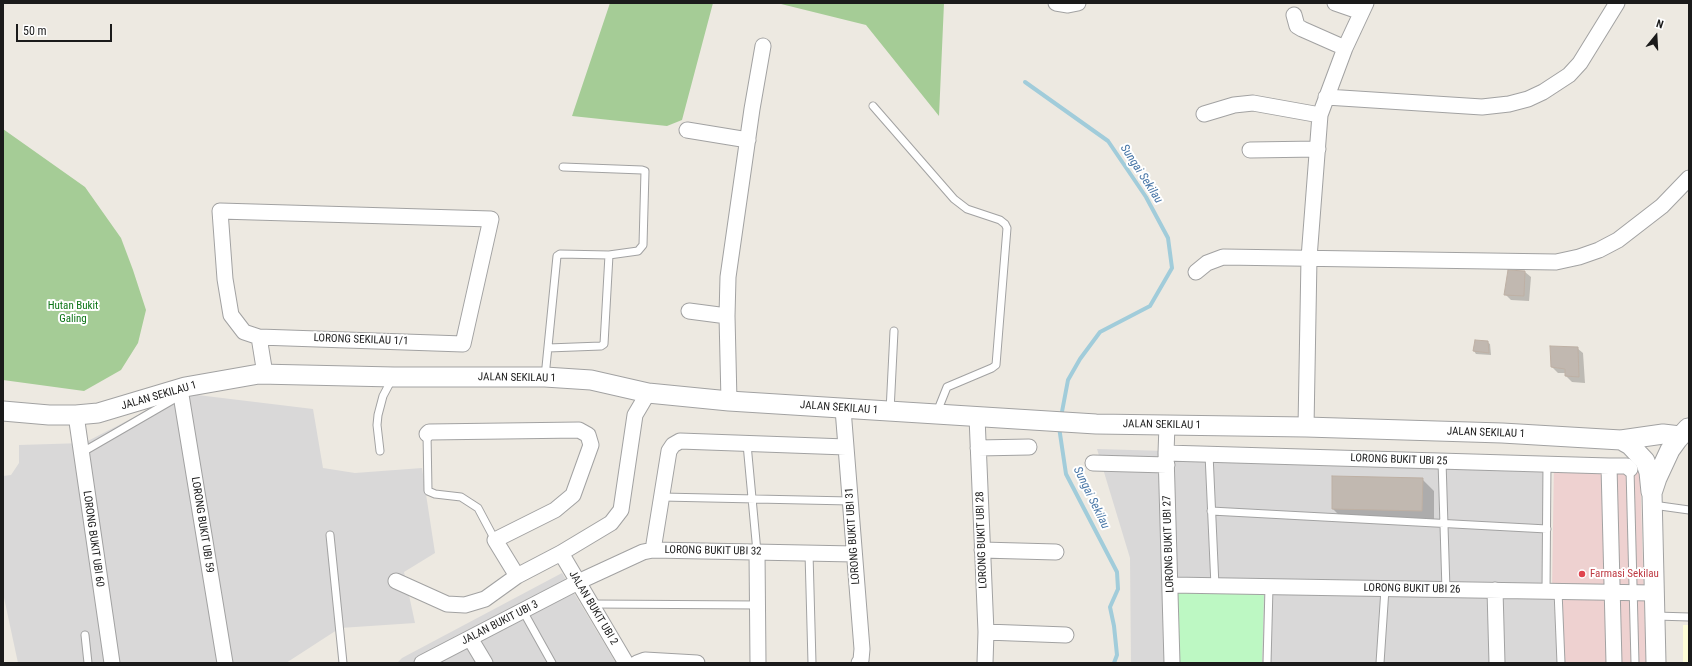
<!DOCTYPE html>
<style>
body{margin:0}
#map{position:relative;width:1692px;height:666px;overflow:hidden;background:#ede9e1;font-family:"Roboto Condensed",sans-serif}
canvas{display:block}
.frame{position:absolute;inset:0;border:4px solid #1b1b1b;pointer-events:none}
.north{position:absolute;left:1636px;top:16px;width:40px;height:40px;-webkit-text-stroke:3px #fff;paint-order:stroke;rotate:18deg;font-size:11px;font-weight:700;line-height:16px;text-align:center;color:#1b1b1b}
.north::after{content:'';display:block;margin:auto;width:14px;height:18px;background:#1b1b1b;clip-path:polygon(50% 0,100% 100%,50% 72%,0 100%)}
.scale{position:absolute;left:16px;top:24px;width:96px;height:18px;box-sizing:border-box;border:2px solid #1b1b1b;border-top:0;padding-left:5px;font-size:12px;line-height:14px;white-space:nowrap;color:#1b1b1b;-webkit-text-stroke:3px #fff;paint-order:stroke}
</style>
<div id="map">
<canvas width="1692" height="666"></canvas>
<div class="frame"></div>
<div class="north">N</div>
<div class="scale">50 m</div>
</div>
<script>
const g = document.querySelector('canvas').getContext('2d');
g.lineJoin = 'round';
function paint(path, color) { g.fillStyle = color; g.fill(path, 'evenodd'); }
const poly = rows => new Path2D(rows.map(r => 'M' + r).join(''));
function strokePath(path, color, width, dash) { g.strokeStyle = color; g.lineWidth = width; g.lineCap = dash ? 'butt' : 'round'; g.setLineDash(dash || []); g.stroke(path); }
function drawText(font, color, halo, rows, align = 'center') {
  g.font = font + ' "Roboto Condensed",sans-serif'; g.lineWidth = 4; g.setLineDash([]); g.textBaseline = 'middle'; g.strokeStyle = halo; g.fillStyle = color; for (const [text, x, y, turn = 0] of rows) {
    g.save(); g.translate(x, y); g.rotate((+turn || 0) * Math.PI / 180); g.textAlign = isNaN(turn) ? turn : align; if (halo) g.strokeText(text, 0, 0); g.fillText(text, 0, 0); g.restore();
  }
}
paint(poly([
 [181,393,313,409,323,468,355,473,422,468,435,553,404,572,415,623,340,628,286,663,18,663,3,593,3,476,11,475,19,463,19,445,84,443],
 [1097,449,1546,462,1545,594,1554,593,1557,663,1131,663,1130,558],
 [562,573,616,663,397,663,402,658]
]), '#d9d8d8');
paint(poly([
 [1554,460,1632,463,1640,470,1646,663,1564,663,1560,591,1552,592]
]), '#eed1d0');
paint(poly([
 [1683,625,1689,625,1689,663,1683,663]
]), '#fefed8');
paint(poly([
 [610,3,713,3,682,120,667,126,572,116],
 [777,3,944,3,939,116,866,25],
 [3,129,85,187,121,238,133,270,146,310,138,343,121,370,84,391,3,380]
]), '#a5cc96');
paint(poly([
 [1166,590,1264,592,1262,663,1169,663]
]), '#bdf8c3');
paint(poly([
 [1525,272,1531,277,1529,301,1511,300,1505,294],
 [1487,342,1490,344,1491,355,1476,354,1474,351],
 [1577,348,1583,353,1585,383,1572,382,1566,376,1566,373,1558,373,1552,367],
 [1422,479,1434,491,1434,522,1345,521,1333,509]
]), '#0003');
strokePath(poly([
 [1025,82,1108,141,1146,197,1168,238,1172,268,1150,306,1100,332,1080,359,1068,380,1061,417],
 [1059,427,1066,474,1117,572,1118,589,1110,607,1114,626,1117,655,1114,663]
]), '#a1ccda', 4);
const building = poly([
 [1508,270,1525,271,1524,296,1504,295,1508,270],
 [1475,340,1488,341,1489,353,1473,351,1475,340],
 [1550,346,1578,347,1579,377,1565,376,1565,369,1551,367,1550,346],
 [1332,476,1423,478,1422,511,1332,509,1332,476]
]);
paint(building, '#c1b8b0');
strokePath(building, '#beb0a4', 1);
const service = poly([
 [873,106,954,199,967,209,1000,220,1005,224,1007,228,996,365,992,368,947,387,937,412],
 [548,348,601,346,604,344,609,255],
 [545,377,557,256,560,254,609,255,638,251,643,245,645,171,642,170,563,167],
 [890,411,894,331],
 [427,434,428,491,435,494,461,497,478,508,495,540],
 [747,444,757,552],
 [380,451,377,425,378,415,383,396,392,379],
 [81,453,176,398],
 [1209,454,1215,586],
 [1442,461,1446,590],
 [1630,469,1635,663],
 [662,497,850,501],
 [1653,505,1689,510],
 [1211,511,1547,529],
 [330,535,343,663],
 [809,553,812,663],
 [1546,591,1547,464],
 [1558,591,1561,663],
 [591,604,758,605],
 [523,611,552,663],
 [1656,616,1689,617],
 [85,635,88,663],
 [1267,663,1269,587],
 [1380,663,1385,589]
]);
const minor = poly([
 [1056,3,1068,5,1078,3],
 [1335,3,1361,12],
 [1294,15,1297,26,1302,29,1345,48],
 [1326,97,1482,107,1509,104,1528,99,1543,92,1569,75,1580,63,1617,3],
 [1204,114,1234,105,1253,103,1320,115],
 [687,130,748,140],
 [1250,150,1318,149],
 [220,211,491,219,463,344,259,337,244,332,231,315,225,279,220,211],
 [1196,272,1207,263,1223,257,1556,262,1579,257,1599,250,1618,240,1662,206,1689,178],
 [689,311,727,316],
 [259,337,265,374],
 [185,387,181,395,225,663],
 [729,401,727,316,728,277,752,109,763,46],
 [843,409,862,649,861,660,859,663],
 [76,415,112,663],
 [977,417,986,632,985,663],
 [1167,425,1166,453,1172,663],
 [1306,427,1309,258,1320,115,1345,48,1366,3],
 [427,434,429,432,579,430,588,435,591,445,573,495,555,510,495,540,517,576,561,553,611,523,621,510,635,415,648,393],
 [978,448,1029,447],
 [1166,453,1609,466,1627,466,1630,469],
 [1093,463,1167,465],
 [1609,466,1614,663],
 [653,550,669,451,673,445,680,441,846,447],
 [982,550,1056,552],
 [757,552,758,663],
 [561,553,626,663],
 [396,581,447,604,465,605,485,599,517,576],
 [1171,585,1653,593],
 [1495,590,1497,663],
 [986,632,1066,635],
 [470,638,485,663],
 [422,663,578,582,643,552,653,550,854,554],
 [637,663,645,660,697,663]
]);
const tertiary = poly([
 [3,411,49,415,76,415,98,413,185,387,259,374,394,377,545,377,591,380,648,393,729,401,1096,424,1306,427,1502,433,1621,440,1663,434,1680,436],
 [1621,440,1630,445,1645,461,1649,472,1651,492],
 [1656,663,1652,493,1657,478,1670,450,1678,439,1688,428]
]);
strokePath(service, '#a2a2a2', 9);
strokePath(minor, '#a2a2a2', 17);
strokePath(tertiary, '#a2a2a2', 21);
strokePath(service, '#fff', 7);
strokePath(minor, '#fff', 15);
strokePath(tertiary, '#fff', 19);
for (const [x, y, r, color] of [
 [1582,574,4,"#e0444e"]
]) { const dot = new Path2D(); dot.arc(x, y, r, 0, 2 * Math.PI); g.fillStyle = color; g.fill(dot); strokePath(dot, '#fff', 1.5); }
drawText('11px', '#0d7517', '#fff', [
 ["Hutan Bukit",73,306],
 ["Galing",73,319]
]);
drawText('11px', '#1b1b1b', '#fff', [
 ["LORONG SEKILAU 1/1",361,340,2],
 ["JALAN SEKILAU 1",517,378,1],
 ["JALAN SEKILAU 1",159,396,-16],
 ["JALAN SEKILAU 1",839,408,4],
 ["JALAN SEKILAU 1",1162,425,1],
 ["JALAN SEKILAU 1",1486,433,2],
 ["LORONG BUKIT UBI 25",1399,460,2],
 ["LORONG BUKIT UBI 59",202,525,81],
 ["LORONG BUKIT UBI 31",853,536,-94],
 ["LORONG BUKIT UBI 60",93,539,82],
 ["LORONG BUKIT UBI 28",982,540,-92],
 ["LORONG BUKIT UBI 27",1169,544,-92],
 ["LORONG BUKIT UBI 32",713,551,1],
 ["LORONG BUKIT UBI 26",1412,589,1],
 ["JALAN BUKIT UBI 2",593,608,59],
 ["JALAN BUKIT UBI 3",500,623,-27]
]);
drawText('11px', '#be3a42', '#fff', [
 ["Farmasi Sekilau",1590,574]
], 'left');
drawText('italic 12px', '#4b78a8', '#fff', [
 ["Sungai Sekilau",1141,174,57],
 ["Sungai Sekilau",1091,498,64]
]);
</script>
